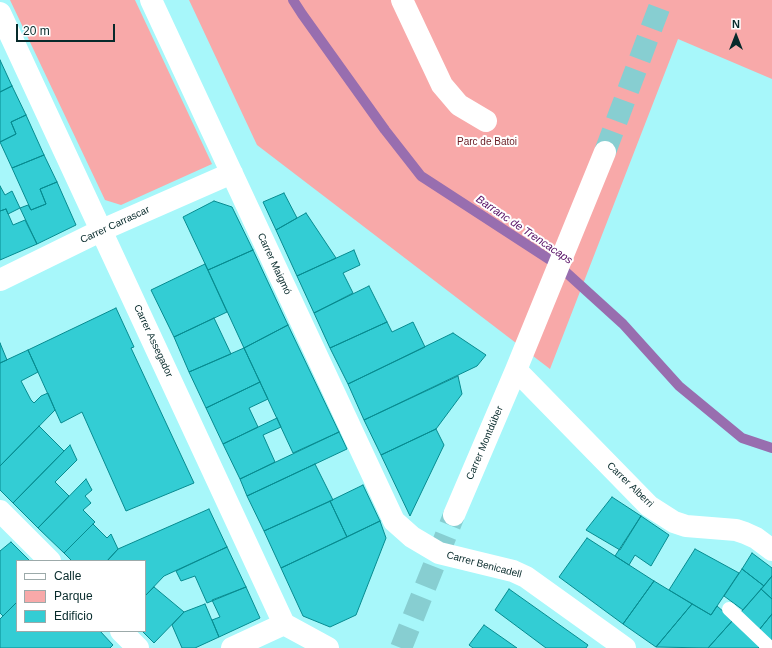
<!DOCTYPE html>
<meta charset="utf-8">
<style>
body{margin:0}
#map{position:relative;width:772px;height:648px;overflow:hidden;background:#a7f7fa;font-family:Arial,sans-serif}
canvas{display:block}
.legend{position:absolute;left:16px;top:560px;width:130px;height:72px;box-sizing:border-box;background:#fff;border:1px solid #9caaaa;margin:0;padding:5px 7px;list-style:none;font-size:12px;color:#072a2b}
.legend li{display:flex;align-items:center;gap:8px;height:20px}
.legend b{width:20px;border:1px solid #9caaaa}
.north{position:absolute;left:716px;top:16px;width:40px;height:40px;-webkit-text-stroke:3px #fff;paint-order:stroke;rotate:0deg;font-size:11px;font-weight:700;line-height:16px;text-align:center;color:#072a2b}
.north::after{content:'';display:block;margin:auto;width:14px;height:18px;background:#072a2b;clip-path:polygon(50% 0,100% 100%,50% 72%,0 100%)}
.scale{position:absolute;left:16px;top:24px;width:99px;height:18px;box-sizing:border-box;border:2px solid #072a2b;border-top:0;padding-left:5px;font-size:12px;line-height:14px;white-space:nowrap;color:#072a2b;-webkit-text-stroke:3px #fff;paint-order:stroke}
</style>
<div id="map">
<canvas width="772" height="648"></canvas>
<ul class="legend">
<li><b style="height:5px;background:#fff"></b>Calle</li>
<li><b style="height:11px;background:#f8a9a9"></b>Parque</li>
<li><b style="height:11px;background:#33cdd4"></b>Edificio</li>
</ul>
<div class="north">N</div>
<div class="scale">20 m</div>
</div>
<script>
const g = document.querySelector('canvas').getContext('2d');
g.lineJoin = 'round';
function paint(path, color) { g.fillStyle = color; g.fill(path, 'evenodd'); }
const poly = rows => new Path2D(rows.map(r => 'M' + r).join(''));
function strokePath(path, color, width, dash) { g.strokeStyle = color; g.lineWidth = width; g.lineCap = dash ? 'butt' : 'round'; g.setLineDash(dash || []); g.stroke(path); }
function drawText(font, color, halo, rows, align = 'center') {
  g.font = font + ' Arial,sans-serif'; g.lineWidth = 4; g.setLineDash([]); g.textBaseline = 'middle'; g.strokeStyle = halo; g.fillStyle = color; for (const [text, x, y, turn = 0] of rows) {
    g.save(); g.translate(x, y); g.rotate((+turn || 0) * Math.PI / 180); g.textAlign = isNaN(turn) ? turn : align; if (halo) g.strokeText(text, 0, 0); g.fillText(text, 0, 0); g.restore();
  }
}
paint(poly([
 [10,0,135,0,212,164,121,205,105,200],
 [189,0,772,0,772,79,678,39,550,369,257,145]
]), '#f8a9a9');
strokePath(poly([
 [293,0,302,14,385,130,421,176,558,265,623,324,679,386,742,438,772,448]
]), '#986eaf', 10);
const building = poly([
 [0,60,12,86,0,92,0,60],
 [12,86,26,115,11,122,16,134,0,142,0,92,12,86],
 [26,115,44,155,12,168,0,142,16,134,11,122,26,115],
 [44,155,57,182,40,189,46,204,31,210,12,168,44,155],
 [57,182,76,225,37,244,20,208,28,205,31,210,46,204,40,189,57,182],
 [0,186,5,195,12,191,20,208,8,214,6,209,0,211,0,186],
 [284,193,297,218,276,230,263,202,284,193],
 [214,201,232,207,253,250,208,270,183,217,214,201],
 [6,209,13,225,25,220,37,244,0,260,0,211,6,209],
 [306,213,336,258,297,276,276,230,306,213],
 [253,250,288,325,244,348,208,270,253,250],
 [354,250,360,265,343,273,353,293,314,313,297,276,354,250],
 [205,264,227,312,174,337,151,290,205,264],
 [369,286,387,322,330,348,314,313,369,286],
 [116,308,134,347,131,348,194,483,126,511,82,412,61,423,28,350,116,308],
 [214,318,231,354,189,372,174,337,214,318],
 [387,322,392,332,413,322,425,347,348,384,330,348,387,322],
 [288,325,339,432,293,453,244,348,288,325],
 [453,333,486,355,477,366,364,420,348,384,453,333],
 [0,343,7,360,0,363,0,343],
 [244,348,260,382,206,408,189,372,244,348],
 [28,350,38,372,21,381,31,400,34,403,41,396,48,393,55,410,0,466,0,363,28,350],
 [458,376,462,394,436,429,381,455,364,420,458,376],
 [260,382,268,399,249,408,258,427,223,444,206,408,260,382],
 [277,418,281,427,263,435,275,462,240,479,223,444,277,418],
 [39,426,64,451,13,503,0,490,0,466,39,426],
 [436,429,444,445,410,516,381,455,436,429],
 [339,432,347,449,247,496,240,479,339,432],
 [70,445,77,460,55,482,69,496,38,528,13,503,70,445],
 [315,464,333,500,264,531,247,496,315,464],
 [86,479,92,490,85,496,91,503,83,510,95,522,64,553,38,528,86,479],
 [363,485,380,521,347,537,330,501,363,485],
 [612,497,641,516,620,550,586,530,612,497],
 [330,501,347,537,281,568,264,531,330,501],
 [209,509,227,547,164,576,145,596,145,561,107,561,118,549,209,509],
 [641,516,669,535,651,566,635,555,629,565,615,556,641,516],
 [380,521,386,538,356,615,330,627,303,616,281,568,380,521],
 [93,524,107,538,111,534,118,549,107,561,72,561,64,553,93,524],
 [587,538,654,581,623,624,559,577,587,538],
 [11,542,30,561,17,561,17,602,3,616,0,613,0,551,11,542],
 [227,547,246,587,207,603,195,576,181,581,176,571,227,547],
 [695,549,739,573,711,615,669,590,695,549],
 [752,553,772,568,772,576,764,586,742,569,752,553],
 [742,569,764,586,743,610,724,596,742,569],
 [772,576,772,599,761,589,772,576],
 [654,581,692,604,656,647,623,624,654,581],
 [154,587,184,612,154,643,142,631,145,631,145,596,154,587],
 [246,587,260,618,219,637,212,620,220,617,212,600,246,587],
 [509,589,588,645,586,648,546,648,495,610,509,589],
 [761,589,772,599,772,614,759,630,741,612,761,589],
 [17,602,17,631,100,631,113,645,110,648,0,648,0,619,17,602],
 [205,604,219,637,195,648,182,648,172,625,184,612,205,604],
 [692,604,711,615,717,606,733,620,708,648,656,647,692,604],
 [772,614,772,642,759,630,772,614],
 [733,620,760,646,758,648,708,648,733,620],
 [484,625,517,648,473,648,469,645,484,625]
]);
paint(building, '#33cdd4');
strokePath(building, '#068b90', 1);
strokePath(poly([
 [605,152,662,0],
 [401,648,454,515]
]), '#87ced1', 22, [22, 11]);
strokePath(poly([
 [729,609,770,648]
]), '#fff', 14);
strokePath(poly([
 [151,0,394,521,412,537,439,553,513,571,526,577,625,648],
 [402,0,442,85,459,105,486,121],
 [0,13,284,624,328,648],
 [0,280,102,230,232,173],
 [516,370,649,506,674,522,686,526,736,530,745,533,756,538,772,550],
 [0,511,50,561],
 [454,515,516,370,605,152],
 [121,631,138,648],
 [232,648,284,624]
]), '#fff', 22);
drawText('10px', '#691c23', '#fff', [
 ["Parc de Batoi",487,142]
]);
drawText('10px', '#072a2b', '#fff', [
 ["Carrer Carrascar",115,225,-25],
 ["Carrer Maigmó",274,264,65],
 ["Carrer Assegador",153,341,65],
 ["Carrer Montdúber",485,443,-67],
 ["Carrer Alberri",630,485,44],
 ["Carrer Benicadell",484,565,15]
]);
drawText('italic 11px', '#540c63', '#fff', [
 ["Barranc de Trencacaps",524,230,34]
]);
</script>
